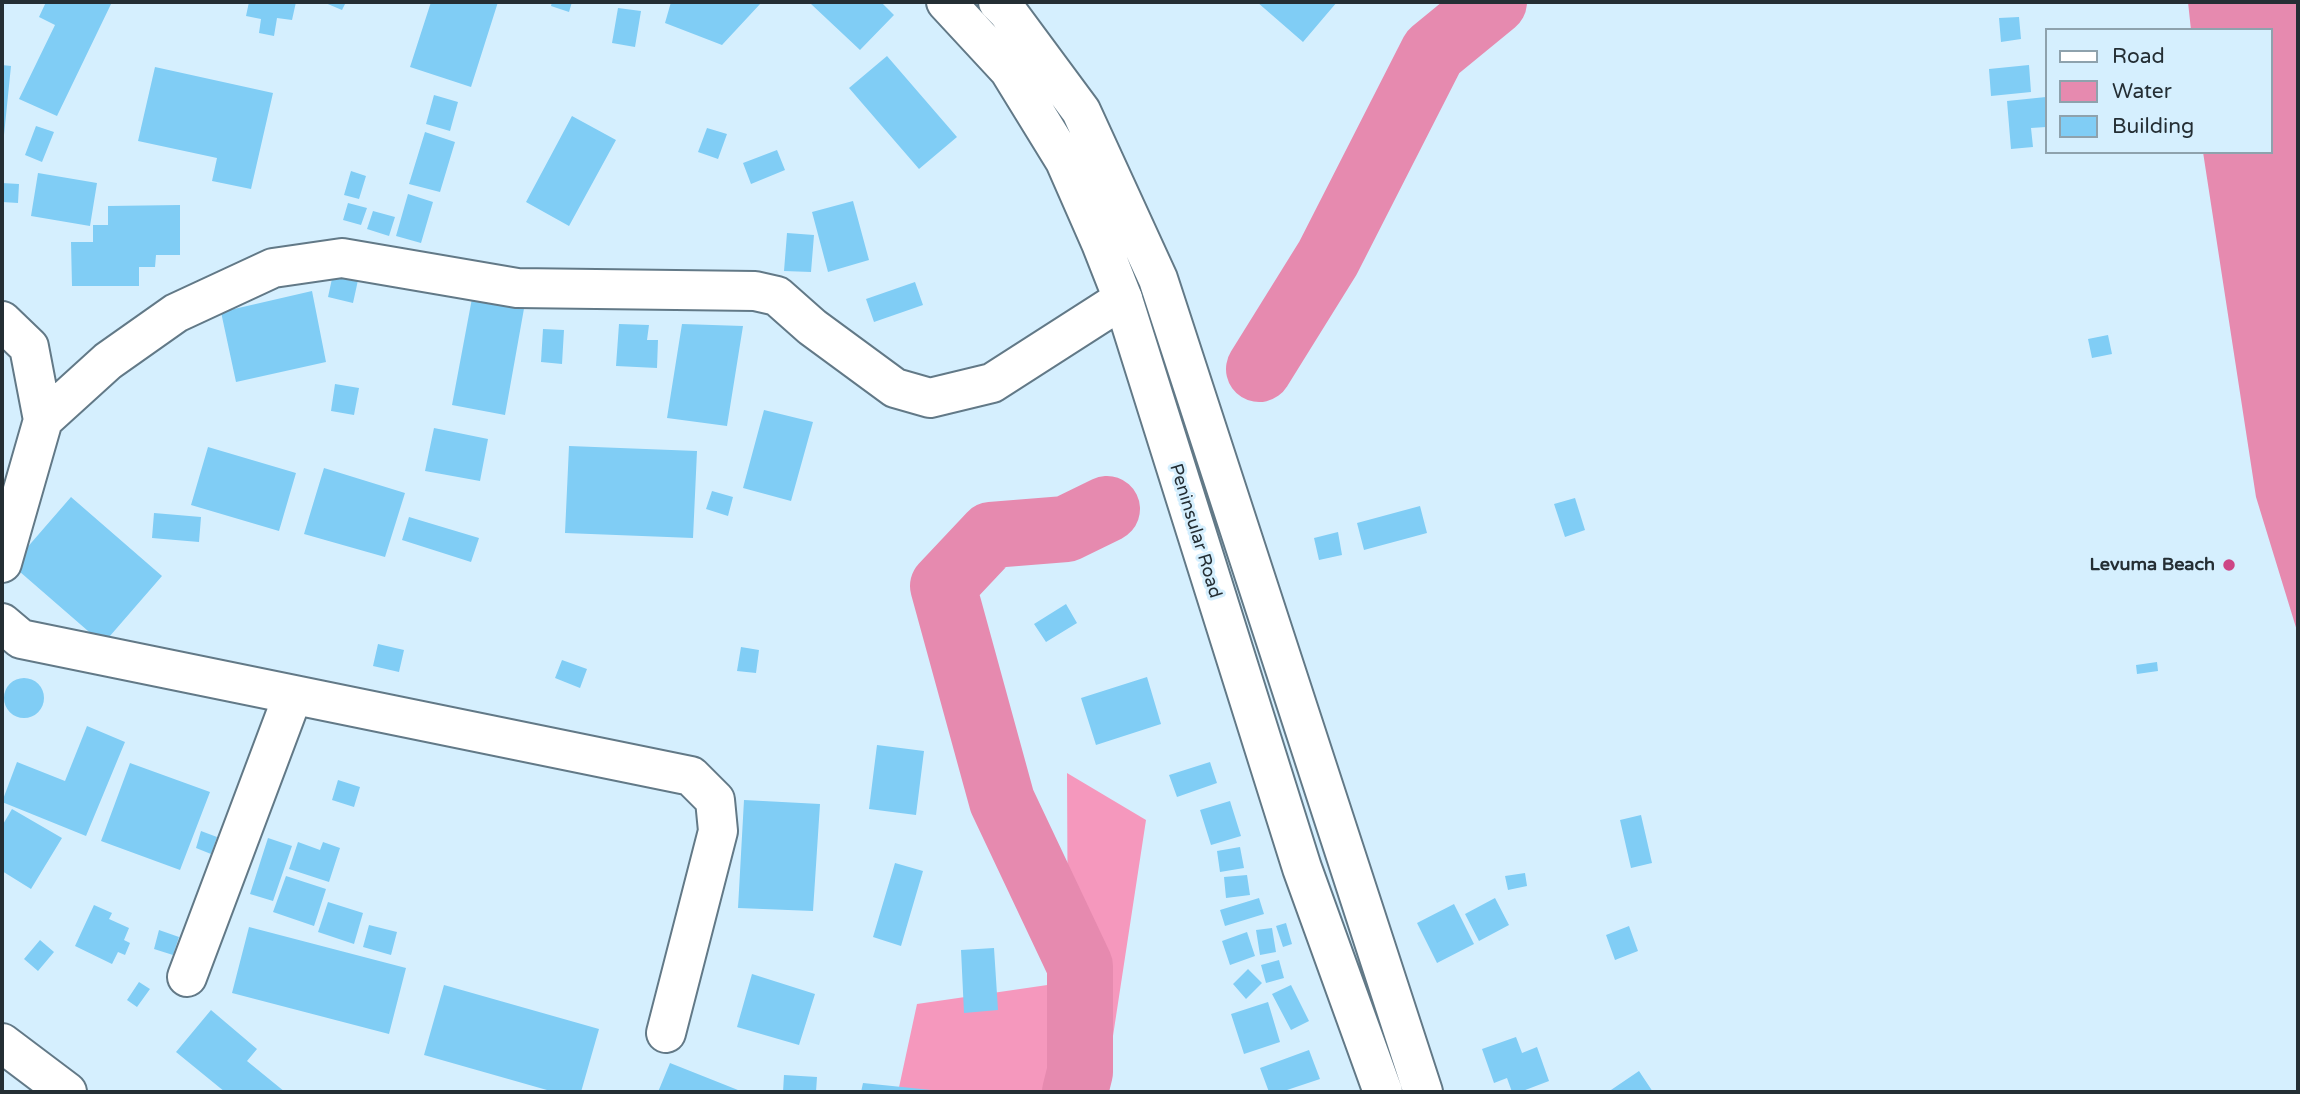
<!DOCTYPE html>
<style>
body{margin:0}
#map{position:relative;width:2300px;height:1094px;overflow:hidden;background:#d5effe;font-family:"Varela Round",sans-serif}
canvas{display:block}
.frame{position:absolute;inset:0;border:4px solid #242e34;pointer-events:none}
.legend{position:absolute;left:2045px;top:28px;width:228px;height:126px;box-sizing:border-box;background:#d5effe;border:2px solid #8ea2ad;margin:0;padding:9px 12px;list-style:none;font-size:21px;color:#242e34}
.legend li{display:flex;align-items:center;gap:14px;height:35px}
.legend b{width:35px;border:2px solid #8ea2ad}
</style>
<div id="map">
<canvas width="2300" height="1094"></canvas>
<div class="frame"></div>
<ul class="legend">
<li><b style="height:9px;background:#fff"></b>Road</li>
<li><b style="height:19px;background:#e68aaf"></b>Water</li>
<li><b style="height:19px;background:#80cdf5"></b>Building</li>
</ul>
</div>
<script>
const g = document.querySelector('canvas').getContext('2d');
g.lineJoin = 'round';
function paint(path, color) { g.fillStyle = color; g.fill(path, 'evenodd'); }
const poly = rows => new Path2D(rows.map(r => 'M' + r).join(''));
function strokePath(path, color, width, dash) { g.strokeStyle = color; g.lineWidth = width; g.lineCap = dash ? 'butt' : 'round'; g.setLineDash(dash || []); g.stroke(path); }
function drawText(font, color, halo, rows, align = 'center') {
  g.font = font + ' "Varela Round",sans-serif'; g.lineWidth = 6; g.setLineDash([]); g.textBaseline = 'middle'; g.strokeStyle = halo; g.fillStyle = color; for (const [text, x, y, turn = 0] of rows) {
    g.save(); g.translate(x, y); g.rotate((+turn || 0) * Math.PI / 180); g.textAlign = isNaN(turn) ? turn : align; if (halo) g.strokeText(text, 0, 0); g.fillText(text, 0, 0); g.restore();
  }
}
paint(poly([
 [1067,773,1146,820,1109,1062,1085,1092,898,1092,917,1004,1068,982]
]), '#f598bd');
paint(poly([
 [2188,2,2298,2,2298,634,2256,497,2203,152,2270,152,2270,30,2191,30]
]), '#e68aaf');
strokePath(poly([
 [1259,369,1328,258,1433,52,1494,2],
 [1075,1092,1080,1072,1080,966,1002,801,943,586,991,535,1066,529,1107,509]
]), '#e68aaf', 66);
paint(poly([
 [46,2,112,2,57,116,19,99,55,25,39,17],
 [249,2,296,2,292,20,277,18,274,36,259,33,261,19,246,16],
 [323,2,346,2,342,10],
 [431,2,498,2,471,87,410,67],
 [552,2,572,2,569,12,551,6],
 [671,2,760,2,761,3,722,45,665,23],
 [813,2,881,2,894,15,860,50,811,4],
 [1257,2,1337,2,1303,42],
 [618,8,641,11,635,47,612,43],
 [2019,17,2021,39,2001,42,1999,18],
 [887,56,957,137,919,169,849,88],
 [2,65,11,66,4,135,2,135],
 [2029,65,2031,92,1991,96,1989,69],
 [155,67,273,93,251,189,212,181,217,158,138,141],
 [434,95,458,102,450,131,426,124],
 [2046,97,2046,127,2031,128,2033,147,2011,149,2007,101],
 [572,116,616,140,569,226,526,202],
 [36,126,54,132,42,162,25,155],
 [707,128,727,134,718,159,698,152],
 [425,132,455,142,440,192,409,184],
 [777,150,785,170,751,184,743,163],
 [351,171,366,176,359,199,344,195],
 [38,173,97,183,90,226,31,216],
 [2,183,19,184,18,203,2,202],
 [408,194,433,202,421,243,396,236],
 [853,201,869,260,828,272,812,212],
 [348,203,367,208,361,225,343,220],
 [180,205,180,255,156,255,155,267,139,267,139,286,72,286,71,242,93,242,93,225,108,225,108,206],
 [373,211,395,217,389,236,367,229],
 [787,233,814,235,811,272,784,271],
 [335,265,360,271,353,303,328,297],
 [915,282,923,305,874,322,866,299],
 [312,291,326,362,236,382,221,312],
 [473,293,525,303,505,415,452,405],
 [619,324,649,325,647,340,658,340,657,368,616,366],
 [682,324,743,326,727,426,667,418],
 [543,329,564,330,562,364,541,362],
 [2108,335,2112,354,2092,358,2088,339],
 [335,384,359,388,354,415,331,411],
 [764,410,813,422,791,501,743,488],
 [434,428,488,439,480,481,425,471],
 [569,446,697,451,693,538,565,533],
 [208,447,296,473,279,531,191,505],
 [324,468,405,493,385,557,304,534],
 [712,491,733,497,728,516,706,509],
 [71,497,162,576,103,644,12,565],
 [1575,498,1585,530,1565,537,1554,504],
 [1420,506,1427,533,1364,550,1357,523],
 [154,513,201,517,199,542,152,538],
 [409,517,479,538,471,562,402,540],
 [1338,532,1342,555,1319,560,1314,538],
 [1066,604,1077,623,1046,642,1034,624],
 [378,644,404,650,399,672,373,666],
 [741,647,759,650,756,673,737,671],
 [562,660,587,669,580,688,555,678],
 [2157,662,2158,671,2137,674,2136,665],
 [1147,677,1161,724,1096,745,1081,698],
 '4 698a20 20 0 1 1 40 0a20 20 0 1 1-40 0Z',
 [87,726,125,742,86,836,2,802,17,762,65,781],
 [877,745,924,751,916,815,869,809],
 [1210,762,1217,783,1177,797,1169,775],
 [130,763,210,792,180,870,101,841],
 [338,780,360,787,354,807,332,800],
 [744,800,820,804,813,911,738,908],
 [1230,801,1241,836,1211,845,1200,810],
 [12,809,62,838,31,889,2,871,2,826],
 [1641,815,1652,863,1631,868,1620,820],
 [201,831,217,837,211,854,196,848],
 [268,838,292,846,273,901,250,894],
 [298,842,320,850,323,842,340,848,329,882,289,869],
 [1240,847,1244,868,1220,872,1217,851],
 [895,863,923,871,901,946,873,937],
 [1525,873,1527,886,1508,890,1505,876],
 [1247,875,1250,895,1226,898,1224,877],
 [286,876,326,889,314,926,273,912],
 [1259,898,1264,914,1225,926,1220,910],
 [1495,898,1509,925,1479,941,1465,914],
 [328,902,363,913,354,944,318,932],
 [1454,904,1474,944,1437,963,1417,923],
 [94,905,112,913,109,919,129,928,124,940,130,943,125,955,118,952,112,964,75,946],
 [1286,923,1292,944,1283,947,1276,926],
 [369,925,397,932,391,955,363,947],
 [1629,926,1638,951,1615,960,1606,935],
 [249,927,406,968,389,1034,232,993],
 [1272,928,1276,952,1260,955,1256,930],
 [159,930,179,937,173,955,154,949],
 [1247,932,1255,956,1230,965,1222,941],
 [40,940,54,952,38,971,24,959],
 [994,948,998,1010,964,1013,961,950],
 [1279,960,1284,978,1266,983,1261,965],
 [1248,969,1262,983,1246,999,1233,984],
 [752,974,815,994,799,1045,737,1027],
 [139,982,150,989,137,1007,127,1000],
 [444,985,599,1029,581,1092,554,1092,424,1055],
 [1291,985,1309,1021,1291,1030,1272,994],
 [1268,1002,1280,1042,1244,1054,1231,1014],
 [211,1010,257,1049,247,1061,285,1092,225,1092,176,1052],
 [1516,1037,1522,1053,1537,1047,1549,1081,1520,1092,1512,1092,1507,1078,1494,1083,1482,1049],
 [1309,1050,1320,1079,1281,1092,1269,1092,1260,1068],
 [670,1063,743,1092,658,1092],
 [1639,1071,1653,1092,1608,1092],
 [784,1075,817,1077,816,1092,783,1092],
 [863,1083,931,1090,930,1092,861,1092]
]), '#80cdf5');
const street = poly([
 [2,321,29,347,43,420,2,563],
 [43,420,108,361,176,313,273,268,342,258,517,288,755,291,777,296,812,327,895,388,930,398,992,383,1123,299],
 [2,623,21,639,691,776,715,800,718,831,666,1033],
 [187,977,293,695],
 [2,1043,67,1092]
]);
const primary = poly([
 [946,2,1009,70,1065,161,1101,243,1123,299,1302,868,1383,1092],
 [998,2,1007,11,1081,111,1158,279,1423,1092]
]);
strokePath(street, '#627987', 42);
strokePath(primary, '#627987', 42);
strokePath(street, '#fff', 38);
strokePath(primary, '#fff', 38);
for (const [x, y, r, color] of [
 [2229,565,7,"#cd4685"]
]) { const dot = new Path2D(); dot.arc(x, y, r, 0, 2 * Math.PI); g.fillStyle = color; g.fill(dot); strokePath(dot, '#d5effe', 2.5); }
drawText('18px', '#242e34', '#d5effe', [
 ["Peninsular Road",1195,531,73]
]);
drawText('bold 18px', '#242e34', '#d5effe', [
 ["Levuma Beach",2215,565]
], 'right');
</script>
